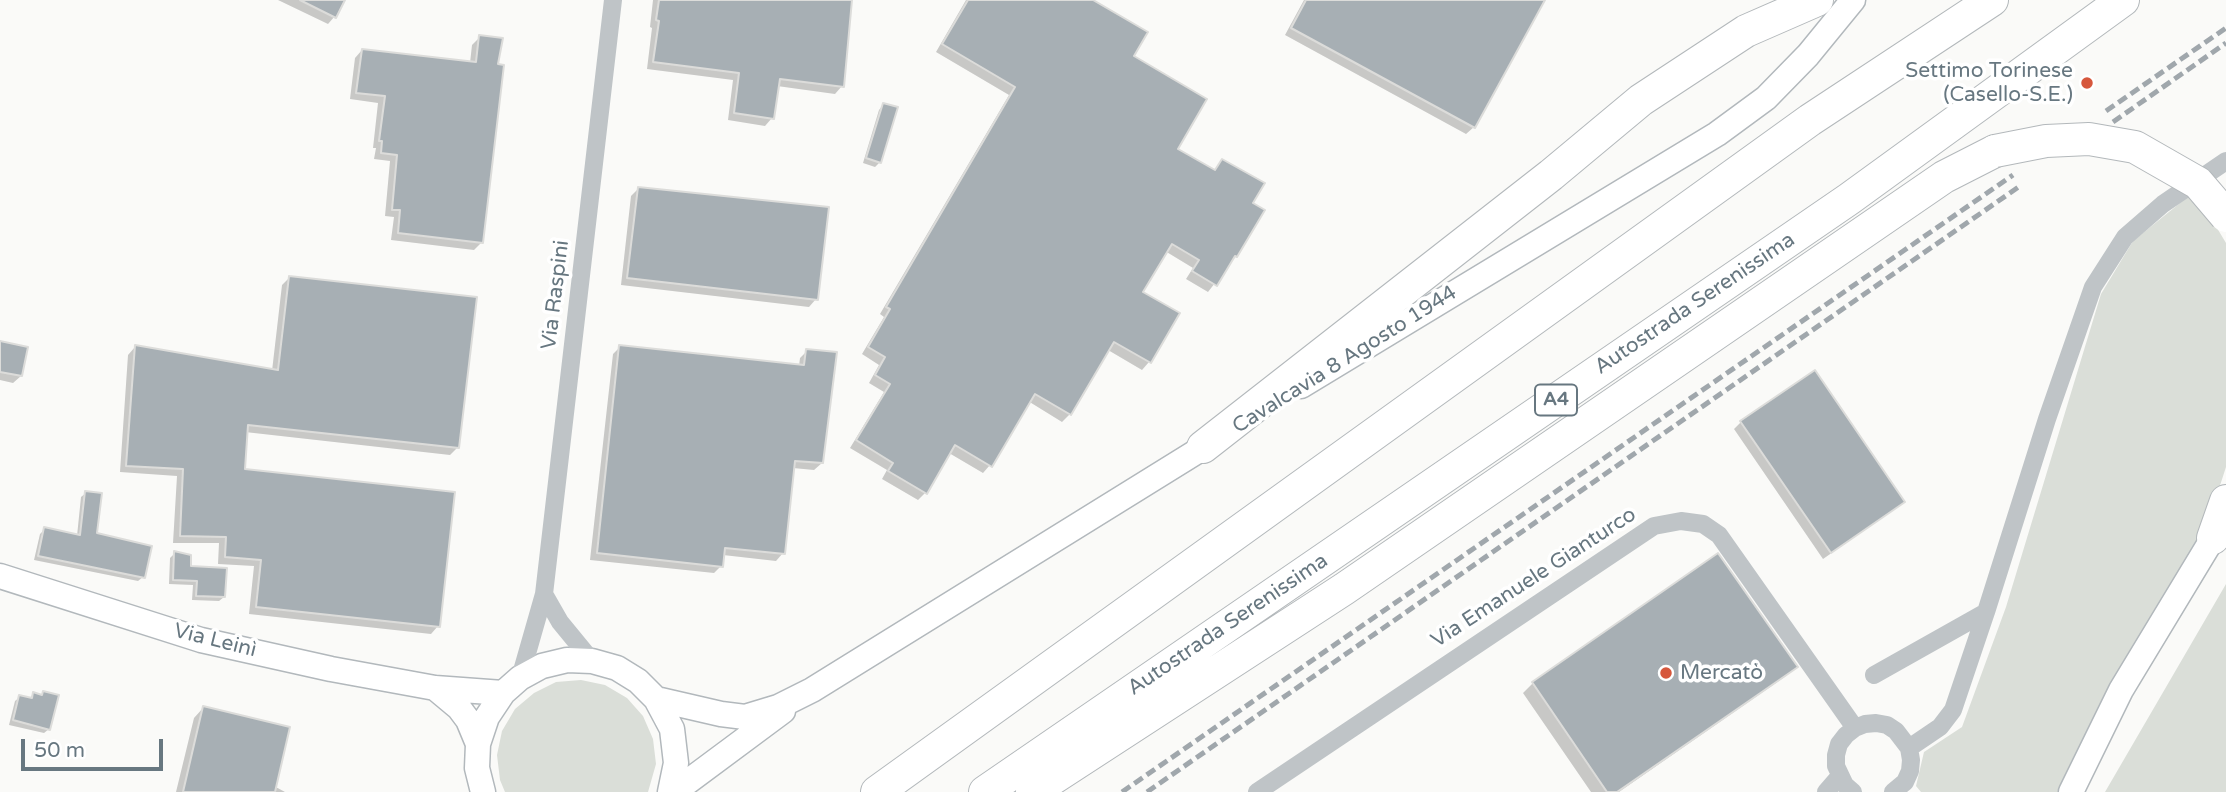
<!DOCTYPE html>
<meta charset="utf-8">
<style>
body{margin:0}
#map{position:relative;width:2226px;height:792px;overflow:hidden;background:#fafaf8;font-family:"Varela Round",sans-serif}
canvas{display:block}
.scale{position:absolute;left:21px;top:739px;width:142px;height:32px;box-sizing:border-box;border:4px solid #677780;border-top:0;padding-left:9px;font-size:21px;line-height:24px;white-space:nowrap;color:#677780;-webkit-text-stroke:5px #fff;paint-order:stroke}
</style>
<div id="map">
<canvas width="2226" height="792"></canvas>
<div class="scale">50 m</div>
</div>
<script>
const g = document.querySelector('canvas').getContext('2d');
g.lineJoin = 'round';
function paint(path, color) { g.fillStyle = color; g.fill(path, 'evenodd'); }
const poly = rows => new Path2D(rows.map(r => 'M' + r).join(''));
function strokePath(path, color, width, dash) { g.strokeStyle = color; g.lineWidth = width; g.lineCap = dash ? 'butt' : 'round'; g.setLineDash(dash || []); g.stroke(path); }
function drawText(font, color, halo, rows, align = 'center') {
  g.font = font + ' "Varela Round",sans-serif'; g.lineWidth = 7; g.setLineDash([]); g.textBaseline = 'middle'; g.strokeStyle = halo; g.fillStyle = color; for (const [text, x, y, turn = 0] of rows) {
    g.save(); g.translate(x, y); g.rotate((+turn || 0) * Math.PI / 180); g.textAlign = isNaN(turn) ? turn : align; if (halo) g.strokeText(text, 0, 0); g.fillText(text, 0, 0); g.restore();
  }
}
paint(poly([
 [2190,195,2217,228,2226,243,2226,467,2201,544,2063,792,1921,792,1916,786,1924,752,1962,727,2006,607,2101,294,2133,241],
 [2226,584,2226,792,2105,792],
 [581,680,605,685,627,698,643,716,653,739,656,764,648,792,505,792,500,780,497,755,502,731,515,709,534,693,556,682]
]), '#daded8');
paint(poly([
 [278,0,343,0,335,16,328,24],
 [653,0,850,0,842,86,835,94,777,86,772,118,765,126,728,120,733,80,647,69,652,28,650,27],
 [966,0,1090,0,1132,57,1176,149,1213,171,1222,161,1251,204,1236,256,1208,292,1186,279,1193,268,1165,251,1141,292,1178,314,1149,362,1142,370,1108,350,1070,414,1062,422,1028,401,990,465,983,473,949,453,925,493,918,500,882,479,887,470,850,448,884,392,869,383,879,365,862,354,884,317,880,314,1009,95,936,52],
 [1304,0,1543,0,1474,127,1466,134,1285,35],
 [480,37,496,66,482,242,474,250,391,240,394,217,385,216,390,161,374,159,376,148,373,148,378,103,350,99,355,58,362,50,470,63,472,45],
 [883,105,880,162,875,167,863,163,879,110],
 [639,188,816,299,809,307,621,285,631,196],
 [289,278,457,448,450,455,245,432,243,471,438,626,431,634,249,614,254,566,218,564,219,543,173,543,177,476,120,472,128,355,135,347,272,371,282,285],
 [0,343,21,376,13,383,0,380],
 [620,347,799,366,800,358,807,351,822,463,814,470,793,468,783,553,776,561,723,555,721,566,714,573,590,560,613,354],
 [1741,422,1903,502,1895,509,1823,559,1734,429],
 [86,493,95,534,143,577,138,581,34,560,40,534,45,529,77,536,81,497],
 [175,553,189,568,224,597,219,601,192,600,193,585,169,584,170,558],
 [1796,666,1786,676,1619,792,1591,792,1523,693,1533,683],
 [44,693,49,729,44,733,9,725,15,701,20,697,29,699,33,694,41,696],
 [203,708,274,786,285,792,176,792,194,718]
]), '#0003');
const building = poly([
 [300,0,345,0,336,18,300,0],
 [659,0,852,0,844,87,780,79,774,119,734,113,739,73,653,62,659,21,656,20,659,0],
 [968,0,1093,0,1148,32,1134,56,1207,99,1178,149,1215,170,1222,159,1265,183,1253,203,1265,210,1237,257,1235,256,1217,286,1192,271,1199,260,1172,244,1143,292,1180,313,1151,363,1114,342,1071,415,1035,394,992,467,955,445,927,494,888,471,893,463,856,440,890,384,875,375,885,357,868,347,890,309,886,307,1015,87,942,44,968,0],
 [1306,0,1545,0,1475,128,1291,28,1306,0],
 [479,35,503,38,498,64,504,65,483,243,398,233,400,210,392,210,397,155,381,153,382,141,379,141,385,96,356,93,362,49,476,62,479,35],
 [883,103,898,107,881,163,866,158,883,103],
 [638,187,829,207,818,300,627,278,638,187],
 [289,276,477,297,459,448,248,425,245,469,455,492,440,627,256,607,261,560,225,557,226,537,180,536,183,469,126,466,135,345,278,370,289,276],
 [0,341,28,347,22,376,0,372,0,341],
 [619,345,804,365,806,349,837,352,823,463,795,461,785,554,725,548,723,567,597,553,619,345],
 [1815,370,1905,502,1831,553,1740,421,1815,370],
 [85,491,102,493,97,533,152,546,145,578,38,556,44,527,80,535,85,491],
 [174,551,191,555,191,566,227,568,225,597,196,596,197,581,173,580,174,551],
 [1718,553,1798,667,1617,792,1607,792,1532,682,1718,553],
 [43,691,59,695,50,730,13,720,19,695,32,698,33,692,42,695,43,691],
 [203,706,290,727,275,792,183,792,203,706]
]);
paint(building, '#a7afb4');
strokePath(building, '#dcdcda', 2);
const secondary = poly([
 [1301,386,1717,134,1766,98,1808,55,1853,0],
 [0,576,201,640,331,669,435,688,503,693],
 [435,688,459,708,468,720,478,744],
 [656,699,721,714,745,717,778,707,812,690,1217,439],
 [483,792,477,768,478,744,487,717,503,693,520,678,542,666,567,660,592,661,617,668,638,681,656,699,672,729,676,763,670,792],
 [674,792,783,711],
 [2071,792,2121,690,2222,523]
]);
const highway = poly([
 [1203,447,1551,175,1641,100,1746,31,1817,0],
 [2213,538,2226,501],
 [877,792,1810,120,1992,0],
 [985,792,1849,199,2123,0],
 [1032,792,1344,589,1944,177,1995,151]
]);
strokePath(secondary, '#b2b8bc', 27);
strokePath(highway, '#b3b8bb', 34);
strokePath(poly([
 [544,594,560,622,592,661],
 [1874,675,1986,612,2047,419,2093,287,2125,237,2163,204,2226,161],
 [520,678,544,594,613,0],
 [1909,748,1940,727,1953,710,1986,612],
 [1257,792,1654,526,1681,521,1703,524,1719,535,1855,728],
 [1826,792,1839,777],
 [1853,792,1845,785,1836,766,1836,755,1839,744,1846,735,1855,728,1865,724,1876,723,1887,725,1896,731,1909,748,1911,760,1910,771,1905,782,1893,792]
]), '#bfc4c7', 18);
strokePath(secondary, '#fff', 24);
strokePath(highway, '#fff', 32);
strokePath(poly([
 [2106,111,2226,28],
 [2113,122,2226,43],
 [1122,792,2013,175],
 [1147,792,2020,186]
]), '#a0a7ac', 5, [10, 5]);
const highwayBridge = poly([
 [1995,151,2046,141,2089,139,2135,147,2198,183,2226,216]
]);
strokePath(highwayBridge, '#b3b8bb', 34, []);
strokePath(highwayBridge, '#fff', 32);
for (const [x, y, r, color] of [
 [2087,83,7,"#d6573c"],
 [1666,673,7,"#d6573c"]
]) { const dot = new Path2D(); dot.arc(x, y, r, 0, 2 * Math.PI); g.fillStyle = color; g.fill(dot); strokePath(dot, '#fff', 2.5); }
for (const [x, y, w] of [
 [1556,400,42]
]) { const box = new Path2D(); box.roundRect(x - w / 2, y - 15.5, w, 31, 5); g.fillStyle = '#fff'; g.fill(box); strokePath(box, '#677780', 2); }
drawText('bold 19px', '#677780', null, [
 ["A4",1556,400]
]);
drawText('21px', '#677780', '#fff', [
 ["Settimo Torinese",2073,71],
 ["(Casello-S.E.)",2073,95],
 ["Mercatò",1680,673,"left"]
], 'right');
drawText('21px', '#677780', '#fff', [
 ["Via Raspini",556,295,-83],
 ["Autostrada Serenissima",1695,304,-34],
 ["Cavalcavia 8 Agosto 1944",1345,360,-32],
 ["Via Emanuele Gianturco",1534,578,-33],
 ["Autostrada Serenissima",1228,625,-34],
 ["Via Leinì",215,641,14]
]);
</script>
